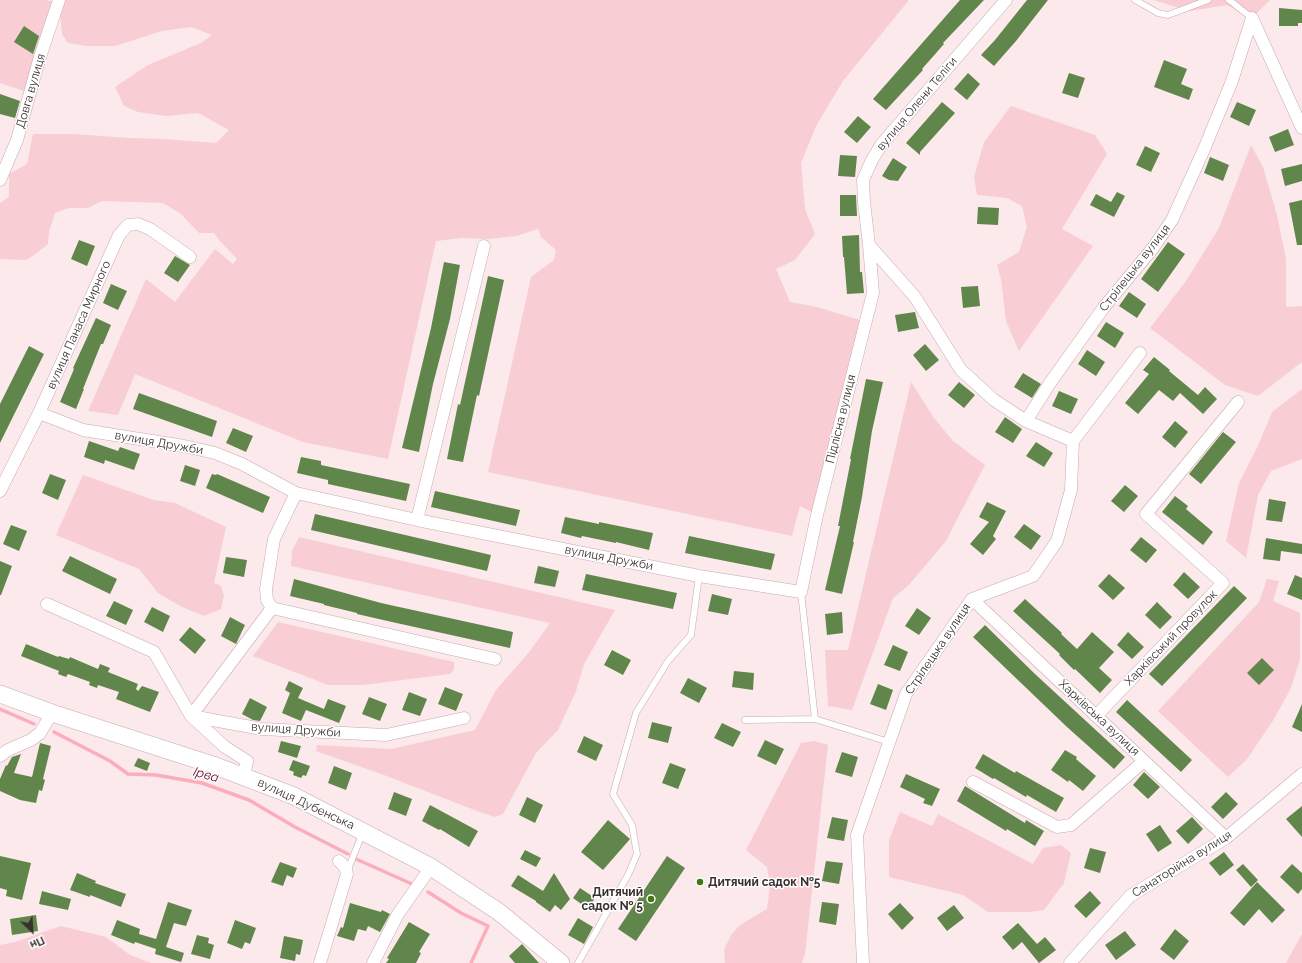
<!DOCTYPE html>
<meta charset="utf-8">
<style>
body{margin:0}
#map{position:relative;width:1302px;height:963px;overflow:hidden;background:#fce9ec;font-family:Raleway,sans-serif}
canvas{display:block}
.north{position:absolute;left:12px;top:911px;width:40px;height:40px;-webkit-text-stroke:3px #fff;paint-order:stroke;rotate:155deg;font-size:11px;font-weight:700;line-height:16px;text-align:center;color:#3a2f30}
.north::after{content:'';display:block;margin:auto;width:14px;height:18px;background:#3a2f30;clip-path:polygon(50% 0,100% 100%,50% 72%,0 100%)}
</style>
<div id="map">
<canvas width="1302" height="963"></canvas>
<div class="north">Пн</div>
</div>
<script>
const g = document.querySelector('canvas').getContext('2d');
g.lineJoin = 'round';
function paint(path, color) { g.fillStyle = color; g.fill(path, 'evenodd'); }
const poly = rows => new Path2D(rows.map(r => 'M' + r).join(''));
function strokePath(path, color, width, dash) { g.strokeStyle = color; g.lineWidth = width; g.lineCap = dash ? 'butt' : 'round'; g.setLineDash(dash || []); g.stroke(path); }
function drawText(font, color, halo, rows, align = 'center') {
  g.font = font + ' Raleway,sans-serif'; g.lineWidth = 3; g.setLineDash([]); g.textBaseline = 'middle'; g.strokeStyle = halo; g.fillStyle = color; for (const [text, x, y, turn = 0] of rows) {
    g.save(); g.translate(x, y); g.rotate((+turn || 0) * Math.PI / 180); g.textAlign = isNaN(turn) ? turn : align; if (halo) g.strokeText(text, 0, 0); g.fillText(text, 0, 0); g.restore();
  }
}
paint(poly([
 [0,0,46,0,59,3,59,0,909,0,843,81,816,126,801,163,805,209,815,234,795,260,776,269,790,302,817,307,863,321,817,515,800,506,792,536,488,472,531,277,554,260,556,250,541,237,538,229,516,236,489,239,462,238,436,241,388,459,303,442,135,374,118,415,88,411,146,279,175,302,215,249,233,264,237,259,219,240,214,233,199,233,181,214,163,203,102,201,88,208,69,208,55,213,49,232,48,244,33,256,26,260,0,259,0,203,9,197,9,174,27,164,33,134,73,134,129,138,164,139,216,143,229,130,198,113,166,116,138,112,124,106,115,87,148,65,201,43,212,35,191,27,162,31,115,46,87,46,68,43,62,34,59,4,30,93,0,83],
 [1153,0,1270,0,1252,18,1227,5,1190,11],
 [1011,106,1095,135,1107,154,1062,229,1093,246,1019,351,1006,321,1001,279,997,265,1019,252,1027,227,1022,206,1007,198,977,195,974,177,984,142],
 [1251,145,1263,167,1277,215,1286,259,1286,307,1302,306,1302,362,1258,396,1225,385,1150,328,1186,281,1219,228],
 [911,382,934,418,953,441,985,465,946,541,908,586,893,598,852,710,828,706,825,650,848,650],
 [1302,389,1302,459,1271,471,1258,495,1246,558,1226,541,1239,483,1258,446,1272,412],
 [83,475,154,500,175,503,226,527,214,583,221,586,224,596,221,609,204,616,182,607,158,593,139,569,56,535],
 [299,537,615,610,584,664,576,691,558,730,536,753,503,814,495,817,477,811,384,775,316,751,317,745,391,749,475,730,496,690,530,651,550,623,291,566,292,551],
 [1267,579,1279,581,1273,601,1300,613,1300,659,1291,688,1274,719,1247,759,1228,777,1158,711,1259,602],
 [278,622,454,662,454,670,450,674,363,685,328,685,253,656],
 [814,741,828,745,805,954,802,963,725,963,724,950,731,935,740,925,767,909,770,886,767,867,746,850,801,743],
 [900,812,932,826,938,814,1033,864,1043,848,1061,845,1071,853,1064,883,1044,910,1028,912,988,912,963,895,889,877,889,840],
 [61,926,106,937,130,955,151,963,0,963,0,945,15,942],
 [1302,934,1302,963,1286,963]
]), '#f8cdd4');
strokePath(poly([
 [0,709,34,724],
 [54,732,110,761,128,774,156,775,202,783,249,800,295,827,348,854],
 [356,859,412,884],
 [428,892,461,913,488,926,471,963]
]), '#fcadbb', 3.5);
paint(poly([
 [960,0,984,0,943,43,944,44,922,69,923,70,886,110,873,99],
 [1027,0,1048,0,1016,41,994,66,981,55,995,40],
 [1279,8,1302,10,1302,23,1298,23,1298,26,1279,26],
 [24,26,39,36,33,54,14,42],
 [1164,60,1187,69,1181,84,1193,89,1189,100,1154,87],
 [968,73,980,84,967,100,954,89],
 [1069,73,1085,78,1078,98,1062,93],
 [0,94,20,101,15,118,0,114],
 [942,102,955,113,920,152,920,155,906,143],
 [1237,102,1256,110,1249,126,1230,117],
 [858,116,871,127,857,143,844,132],
 [1288,129,1294,145,1275,152,1269,137],
 [1145,146,1160,153,1151,172,1136,165],
 [840,155,857,156,855,177,838,176],
 [1210,157,1229,165,1223,181,1204,173],
 [893,158,907,167,898,181,889,180,882,176],
 [1302,164,1302,181,1285,186,1281,169],
 [1117,192,1125,196,1114,217,1090,205,1096,194,1111,202],
 [840,195,856,195,857,216,840,216],
 [1302,200,1302,245,1297,245,1289,203],
 [978,207,999,208,998,225,977,224],
 [859,235,860,272,862,272,864,293,847,294,844,257,843,257,842,236],
 [79,240,95,246,87,266,71,259],
 [1168,242,1185,254,1158,292,1141,279],
 [175,256,190,265,178,282,164,273],
 [444,262,460,265,450,319,433,384,419,452,402,448,431,328],
 [488,276,504,280,479,396,477,395,463,462,447,459,458,404,460,405],
 [111,284,127,291,118,310,103,303],
 [978,286,980,306,963,308,961,287],
 [1129,292,1146,304,1137,318,1119,306],
 [915,312,919,328,898,332,895,315],
 [96,318,111,325,103,344,101,344,83,389,84,389,76,409,60,402,74,369,73,368],
 [1106,322,1124,333,1115,348,1097,336],
 [925,344,939,360,926,371,913,355],
 [29,346,44,354,0,443,0,404],
 [1087,350,1105,362,1096,376,1078,364],
 [1154,357,1170,370,1169,371,1198,395,1205,387,1217,399,1203,414,1180,393,1173,401,1159,390,1138,414,1125,403,1149,374,1143,370],
 [1023,373,1041,384,1032,398,1014,387],
 [866,379,883,382,872,431,862,497,853,542,854,542,842,594,825,590,840,526,838,526,851,459,850,459],
 [959,382,975,395,964,408,948,395],
 [1059,391,1078,399,1071,414,1052,406],
 [139,393,217,421,212,437,133,409],
 [1005,417,1022,429,1013,443,995,432],
 [1175,421,1188,432,1175,448,1162,437],
 [233,428,253,436,246,452,226,443],
 [1223,432,1236,442,1201,484,1189,474],
 [89,441,118,451,120,447,140,454,134,470,105,460,104,464,84,457],
 [1036,442,1053,453,1044,467,1026,456],
 [301,457,321,461,321,465,410,484,406,501,328,484,328,480,297,473],
 [185,465,200,470,195,486,180,481],
 [50,474,66,480,58,500,42,493],
 [212,474,216,475,217,474,270,497,263,513,206,488],
 [1125,485,1138,496,1124,512,1111,501],
 [435,491,520,510,516,526,431,507],
 [1175,496,1188,506,1186,509,1213,532,1203,545,1162,512],
 [1269,499,1286,502,1282,522,1266,520],
 [987,502,1006,511,993,536,996,539,983,555,970,544,989,522,979,517],
 [315,514,491,555,487,571,311,530],
 [565,517,599,524,599,522,653,533,649,550,616,542,616,543,582,536,581,538,561,533],
 [1024,524,1041,536,1031,550,1014,537],
 [11,525,27,531,19,551,3,544],
 [689,536,775,554,771,570,685,553],
 [1141,537,1157,550,1146,563,1130,550],
 [1266,538,1302,544,1302,554,1281,551,1280,561,1263,559],
 [70,556,117,579,110,594,62,571],
 [226,557,247,560,244,577,223,573],
 [0,561,12,566,1,595,0,595],
 [538,566,559,571,555,587,534,583],
 [1184,572,1200,587,1188,599,1173,585],
 [586,574,677,593,673,609,582,590],
 [1109,574,1125,588,1113,600,1098,586],
 [1295,575,1302,578,1302,600,1287,594],
 [294,579,381,603,513,632,510,648,392,622,357,614,357,613,324,605,324,604,290,596],
 [1234,586,1247,598,1162,686,1149,674],
 [712,594,732,599,728,615,708,611],
 [1025,599,1062,633,1061,634,1077,649,1092,632,1114,652,1099,668,1112,680,1100,693,1075,669,1074,670,1059,655,1060,654,1013,611],
 [114,601,133,610,126,625,106,616],
 [1157,602,1172,617,1160,629,1145,615],
 [152,607,170,616,163,632,144,622],
 [917,608,931,618,919,635,905,626],
 [842,612,843,633,827,635,825,614],
 [230,617,245,625,236,644,221,636],
 [985,625,1035,674,1125,757,1114,769,1067,727,973,637],
 [190,627,206,640,195,654,179,640],
 [1128,632,1144,647,1132,659,1117,645],
 [26,644,58,657,59,656,69,659,70,657,98,669,100,664,110,668,108,672,138,684,136,689,138,691,142,686,159,692,150,712,116,699,119,692,98,685,97,688,89,685,90,682,68,674,66,677,58,674,59,671,21,656],
 [893,645,908,652,900,671,884,665],
 [612,650,631,660,623,675,604,665],
 [1262,658,1274,670,1259,685,1247,673],
 [734,671,754,673,753,690,732,687],
 [688,678,707,688,699,703,680,693],
 [289,681,303,688,298,698,324,709,328,699,346,706,339,723,306,710,301,721,282,713,290,693,285,690],
 [878,684,893,690,886,710,870,704],
 [445,687,463,694,456,711,438,704],
 [409,692,427,699,420,716,402,710],
 [369,697,387,704,380,721,362,714],
 [250,698,267,707,260,721,253,720,242,714],
 [1127,700,1192,760,1181,772,1116,712],
 [1302,704,1302,732,1292,727],
 [652,722,672,727,668,743,648,738],
 [722,723,741,732,733,747,714,738],
 [584,736,603,745,596,761,577,752],
 [765,740,784,749,776,765,757,756],
 [281,741,301,746,297,758,278,752],
 [40,743,51,746,43,779,45,780,42,791,39,790,36,803,20,800,0,791,0,779,6,765,7,766,12,757,21,754,14,773,32,777],
 [1065,750,1077,757,1076,759,1096,776,1083,791,1069,780,1068,782,1051,770],
 [842,752,858,757,852,777,835,772],
 [983,754,1015,773,1016,771,1064,798,1056,812,1027,795,1026,797,994,778,993,779,975,768],
 [138,758,150,763,147,771,134,766],
 [293,760,310,766,306,776,303,775,301,778,293,775,294,772,289,770],
 [670,763,686,769,678,789,662,783],
 [334,766,352,773,346,790,328,783],
 [1144,772,1160,787,1148,799,1133,785],
 [906,774,940,789,932,806,923,803,925,799,900,787],
 [965,786,1025,823,1026,820,1044,831,1035,846,1007,829,1006,831,957,801],
 [394,792,412,799,406,816,388,809],
 [1226,792,1238,804,1223,819,1211,807],
 [527,797,543,805,535,823,519,815],
 [430,805,478,831,469,847,440,829,439,830,422,821],
 [1302,806,1302,837,1286,819],
 [832,817,848,820,844,841,827,838],
 [1192,817,1203,829,1188,844,1176,831],
 [608,820,630,839,603,870,581,852],
 [1160,825,1172,843,1158,852,1146,834],
 [1090,848,1106,852,1100,873,1084,868],
 [525,850,541,858,536,867,520,859],
 [1224,852,1234,865,1220,876,1209,863],
 [0,856,31,863,22,900,6,896,7,890,0,888],
 [667,856,685,868,636,941,618,929],
 [826,861,843,863,839,884,822,881],
 [280,862,297,868,293,878,287,875,283,886,271,882],
 [1243,864,1258,880,1251,887,1236,870],
 [1292,864,1302,873,1302,889,1298,894,1280,877],
 [77,873,96,881,95,883,126,894,121,907,90,895,90,897,70,890],
 [554,873,570,899,561,910,555,905,550,912,536,902,536,901,511,886,518,875,543,891],
 [1257,882,1285,910,1272,923,1259,909,1244,926,1230,913],
 [580,888,595,898,588,909,573,898],
 [42,891,71,899,68,910,39,904],
 [1090,891,1101,903,1086,918,1074,906],
 [168,902,192,910,186,926,174,923,166,947,184,953,181,962,155,954,156,949,135,942,134,944,111,935,117,920,140,929,139,934,156,939],
 [822,902,839,904,836,925,819,922],
 [350,903,381,912,382,910,390,914,380,932,368,926,366,931,358,929,354,941,337,936,341,927,343,928],
 [900,903,914,918,902,930,888,914],
 [954,905,964,918,947,931,937,918],
 [36,915,38,931,12,935,10,919],
 [578,918,593,927,584,944,568,935],
 [235,920,256,928,250,944,245,942,242,949,227,943],
 [409,922,430,934,419,952,421,953,416,963,386,963,389,959,387,958],
 [1018,923,1037,944,1045,937,1056,950,1039,963,1022,942,1013,950,1002,937],
 [1175,929,1189,941,1174,960,1160,949],
 [1125,931,1136,945,1116,960,1105,945],
 [197,935,209,938,208,943,214,945,210,959,191,954],
 [284,936,303,940,300,955,296,954,295,961,280,958],
 [522,944,539,963,515,963,509,956]
]), '#61864b');
const service = poly([
 [1135,0,1158,13,1168,15,1208,0],
 [1229,0,1252,18],
 [801,592,815,719],
 [745,720,815,719,889,742],
 [347,872,363,832],
 [578,963,628,875,637,854,632,825,613,794,636,713,668,661,691,635,699,576]
]);
const minor = poly([
 [1006,0,881,145,872,160,863,180,864,202,869,245,915,297,961,370,994,400,1026,421,1073,441],
 [0,180,17,140,39,60,59,0],
 [39,413,83,430,184,446,215,453,242,464,296,493,417,520,699,576,801,592,817,515,873,293,869,245],
 [1026,421,1050,383,1104,307,1153,248,1172,220,1205,147,1232,81,1252,18,1302,128],
 [0,491,39,413,119,235,128,225,138,224,150,229,190,257],
 [296,493,274,539,266,589,267,600,272,608,495,659],
 [417,520,484,246],
 [972,599,1226,838],
 [47,604,154,652,191,716,225,747,247,761,244,776],
 [272,608,191,716,262,729,386,735,464,718],
 [1096,716,1223,583,1146,514,1238,402],
 [0,756,8,750,31,740,40,733,52,713],
 [973,782,1057,827,1071,825,1144,761],
 [320,963,347,874,345,867,339,861],
 [373,963,398,914,431,867],
 [863,963,857,835,906,694,972,599,1033,576,1057,541,1071,490,1073,441,1140,353],
 [1070,963,1130,896,1226,838,1302,774]
]);
const secondary = poly([
 [0,694,52,713,213,765,294,796,431,867,499,912,561,963]
]);
strokePath(service, '#c6aaae', 7);
strokePath(minor, '#c6aaae', 13);
strokePath(secondary, '#c6aaae', 18);
strokePath(service, '#fff', 6);
strokePath(minor, '#fff', 12);
strokePath(secondary, '#fff', 17);
for (const [x, y, r, color] of [
 [700,882,4,"#40790f"],
 [651,899,4,"#40790f"]
]) { const dot = new Path2D(); dot.arc(x, y, r, 0, 2 * Math.PI); g.fillStyle = color; g.fill(dot); strokePath(dot, '#fff', 1.5); }
drawText('12px', '#3a2f30', '#fff', [
 ["Довга вулиця",31,91,-74],
 ["вулиця Олени Теліги",917,104,-50],
 ["Стрілецька вулиця",1135,268,-52],
 ["вулиця Панаса Мирного",79,325,-66],
 ["Підлісна вулиця",841,419,-76],
 ["вулиця Дружби",159,443,10],
 ["вулиця Дружби",609,558,11],
 ["Харківський провулок",1171,638,-46],
 ["Стрілецька вулиця",938,649,-56],
 ["Харківська вулиця",1099,718,43],
 ["вулиця Дружби",296,730,4],
 ["вулиця Дубенська",306,804,25],
 ["Санаторійна вулиця",1182,864,-32]
]);
drawText('bold 12px', '#3a2f30', '#fff', [
 ["Дитячий садок №5",708,882],
 ["Дитячий",643,892,"right"],
 ["садок № 5",643,906,"right"]
], 'left');
drawText('italic 13px', '#650729', '#fff', [
 ["Ірва",206,775,15]
]);
</script>
